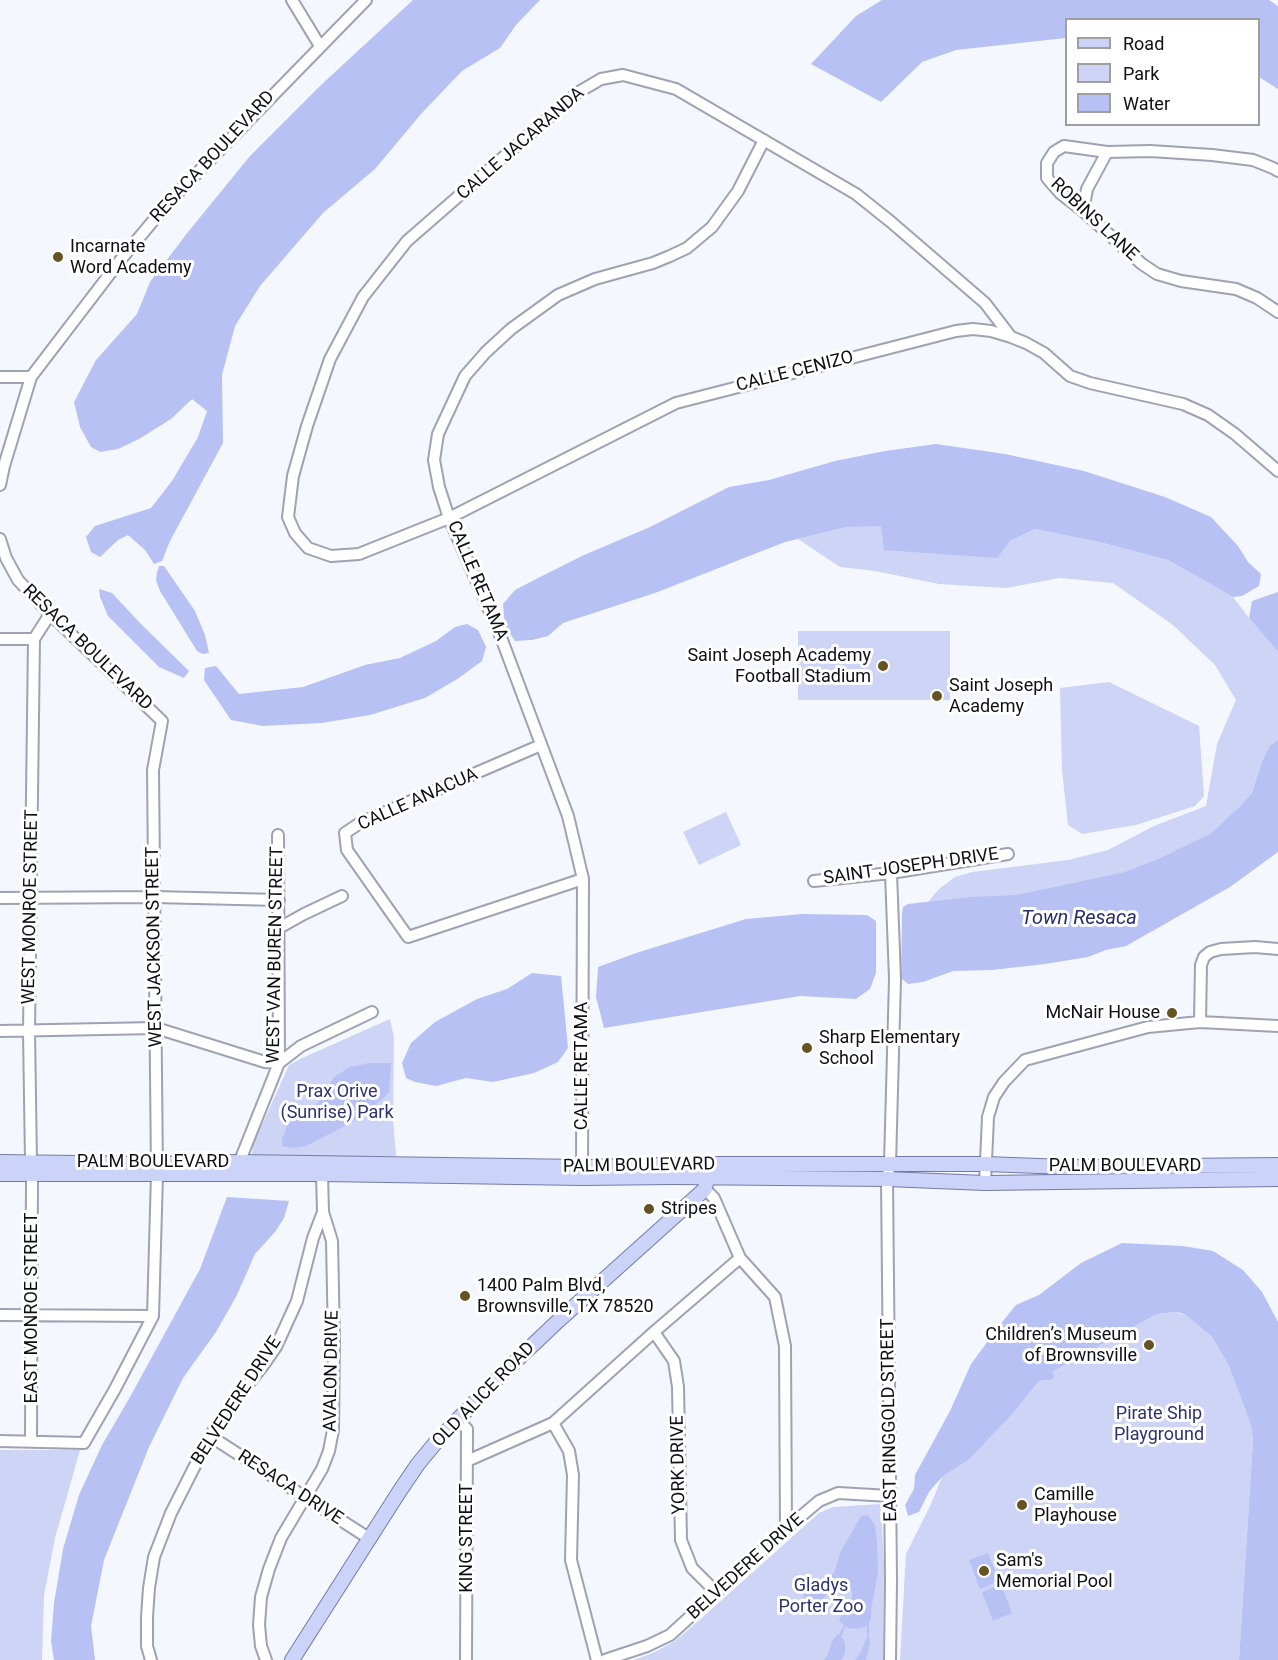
<!DOCTYPE html>
<meta charset="utf-8">
<style>
body{margin:0}
#map{position:relative;width:1278px;height:1660px;overflow:hidden;background:#f5f7fe;font-family:Roboto,sans-serif}
canvas{display:block}
.legend{position:absolute;left:1065px;top:18px;width:195px;height:108px;box-sizing:border-box;background:#fff;border:2px solid #9f9fa1;margin:0;padding:8px 10px;list-style:none;font-size:18px;color:#0e0f15}
.legend li{display:flex;align-items:center;gap:12px;height:30px}
.legend b{width:30px;border:2px solid #9f9fa1}
</style>
<div id="map">
<canvas width="1278" height="1660"></canvas>
<ul class="legend">
<li><b style="height:8px;background:#ccd3f8"></b>Road</li>
<li><b style="height:16px;background:#cdd4f5"></b>Park</li>
<li><b style="height:16px;background:#b8c1f4"></b>Water</li>
</ul>
</div>
<script>
const g = document.querySelector('canvas').getContext('2d');
g.lineJoin = 'round';
function paint(path, color) { g.fillStyle = color; g.fill(path, 'evenodd'); }
const poly = rows => new Path2D(rows.map(r => 'M' + r).join(''));
function strokePath(path, color, width, dash) { g.strokeStyle = color; g.lineWidth = width; g.lineCap = dash ? 'butt' : 'round'; g.setLineDash(dash || []); g.stroke(path); }
function drawText(font, color, halo, rows, align = 'center') {
  g.font = font + ' Roboto,sans-serif'; g.lineWidth = 6; g.setLineDash([]); g.textBaseline = 'middle'; g.strokeStyle = halo; g.fillStyle = color; for (const [text, x, y, turn = 0] of rows) {
    g.save(); g.translate(x, y); g.rotate((+turn || 0) * Math.PI / 180); g.textAlign = isNaN(turn) ? turn : align; if (halo) g.strokeText(text, 0, 0); g.fillText(text, 0, 0); g.restore();
  }
}
paint(poly([
 [881,525,1010,541,1035,529,1099,542,1168,560,1233,597,1249,618,1278,652,1278,740,1270,747,1262,761,1252,793,1239,807,1211,833,1158,859,1124,872,1015,895,928,902,939,889,955,877,972,872,1068,860,1108,850,1154,826,1206,806,1217,744,1236,700,1215,665,1173,625,1113,583,1060,578,1006,588,939,584,875,571,840,567,798,539,847,527],
 [798,631,950,631,950,700,798,700],
 [1109,682,1199,726,1204,796,1195,806,1136,825,1082,834,1068,825,1062,770,1060,688],
 [726,812,741,845,699,865,683,832],
 [390,1019,394,1037,393,1119,396,1156,258,1160,252,1154,253,1145,289,1065,300,1059],
 [1175,1312,1187,1316,1212,1337,1228,1364,1251,1425,1253,1440,1239,1660,900,1660,906,1554,931,1504,942,1477,970,1459,1016,1410,1039,1381,1051,1380,1052,1372,1157,1314],
 [0,1450,80,1450,55,1538,44,1595,42,1660,0,1660],
 [881,1504,884,1568,883,1660,634,1660,655,1652,675,1641,695,1624,819,1513,833,1507]
]), '#cdd4f5');
paint(poly([
 [413,0,540,0,516,25,500,48,462,71,421,114,375,169,323,213,260,286,235,326,222,375,223,443,170,541,162,561,154,564,145,550,128,535,118,540,100,557,91,552,86,537,95,526,151,508,172,481,198,437,207,411,192,399,171,419,139,439,118,449,100,452,91,447,80,427,74,402,96,360,137,314,150,282,188,232,250,156,321,85],
 [882,0,1269,0,1278,6,1278,89,1259,77,1258,20,1066,20,1066,38,956,50,922,62,881,102,811,64,856,16],
 [936,444,1005,454,1084,471,1165,497,1211,517,1238,546,1248,562,1261,574,1259,586,1242,596,1233,597,1168,560,1099,542,1035,529,1010,541,997,558,884,550,881,526,847,527,785,542,655,593,563,623,548,636,532,640,515,641,505,626,503,604,515,590,538,578,584,555,650,527,729,487,769,480,835,461,885,451],
 [159,566,164,566,195,611,205,635,209,653,203,654,197,651,160,591,156,580,157,572],
 [99,589,112,593,141,624,189,671,184,678,159,667,108,616,100,597],
 [1278,592,1278,652,1249,618,1252,601],
 [467,624,478,630,486,647,482,661,459,678,425,698,370,715,322,723,263,726,231,720,204,680,205,668,216,666,239,694,303,687,365,665,400,658,436,641,455,627],
 [1278,740,1278,852,1230,887,1126,946,1106,950,1088,957,1045,964,992,970,953,971,923,982,908,984,901,978,902,913,903,907,908,904,971,897,1015,895,1124,872,1158,859,1211,833,1239,807,1252,793,1262,761,1270,746],
 [802,914,867,915,876,921,876,973,870,989,856,999,800,996,604,1028,596,997,598,967,636,953,746,919],
 [532,973,561,976,568,1048,558,1062,534,1073,493,1082,466,1078,436,1086,415,1082,406,1078,402,1063,411,1043,435,1022,477,999,507,989],
 [369,1063,391,1063,389,1093,358,1119,306,1146,293,1148,282,1146,282,1139,288,1124,301,1114,310,1112,320,1100,334,1077,350,1067],
 [227,1197,289,1201,284,1218,275,1232,255,1254,237,1295,216,1332,183,1378,149,1447,104,1560,91,1626,95,1660,54,1660,51,1641,54,1603,63,1549,79,1495,102,1445,130,1397,200,1269],
 [1122,1243,1183,1246,1213,1251,1243,1270,1262,1292,1278,1322,1278,1660,1239,1660,1253,1440,1251,1425,1228,1364,1212,1337,1187,1316,1181,1313,1175,1312,1157,1314,1052,1372,1054,1376,1051,1380,1039,1381,1016,1410,970,1459,942,1477,929,1492,919,1512,908,1516,905,1505,914,1489,915,1475,950,1411,971,1364,999,1326,1016,1305,1039,1295,1081,1263],
 [868,1515,875,1525,877,1544,878,1572,871,1610,871,1619,865,1627,857,1629,848,1628,839,1621,844,1609,852,1602,852,1591,846,1582,835,1585,818,1604,806,1609,802,1584,812,1588,821,1584,834,1573,841,1551,861,1516],
 [988,1553,999,1581,980,1589,969,1560],
 [1001,1584,1012,1613,993,1621,982,1592],
 [838,1634,844,1640,845,1645,845,1652,843,1657,841,1660,824,1660,827,1656,833,1640],
 [868,1634,870,1643,866,1660,855,1660,861,1652]
]), '#b8c1f4');
strokePath(poly([
 [868,1635,868,1623],
 [840,1636,845,1625]
]), '#b8c1f4', 2);
const minor = poly([
 [292,0,320,46],
 [1278,171,1273,168,1253,160,1212,155,1150,151,1107,152,1064,146,1054,152,1047,163,1047,178,1060,193,1083,211,1142,264,1157,274,1181,281,1236,289,1257,298,1278,312],
 [1083,211,1087,189,1107,152],
 [1011,337,985,303,891,222,856,194,676,89,623,75,601,79,577,93,407,241,363,297,330,359,307,426,293,476,288,517,295,533,308,548,331,556,359,554,449,518,676,403,956,331,973,329,991,331,1011,337,1026,343,1044,353,1070,376,1090,383,1183,404,1208,415,1235,434,1278,471],
 [0,377,31,377],
 [0,485,4,466,31,377,122,258,168,203,366,0],
 [0,539,6,558,18,580,50,614,162,721,153,770,157,1174,153,1316,115,1389,84,1443,0,1441],
 [0,639,34,639,50,614],
 [541,745,360,823,345,833,347,850,408,937,583,879],
 [814,881,891,873,1008,854],
 [0,898,154,897,279,900],
 [279,928,304,914,342,896],
 [1200,1022,1201,965,1204,957,1210,952,1221,949,1255,947,1278,949],
 [0,1031,156,1028,265,1062,279,1063,301,1046,372,1012],
 [237,1168,279,1063,278,835],
 [582,1173,583,879,568,816,502,640,449,518,439,487,434,460,438,434,465,376,486,352,511,329,558,295,595,279,653,263,670,256,687,248,712,227,738,191,764,140],
 [985,1183,988,1117,994,1097,1004,1082,1025,1060,1148,1027,1200,1022,1278,1026],
 [705,1189,714,1198,740,1258,775,1297,785,1346,786,1529],
 [0,1315,153,1316],
 [654,1332,674,1361,678,1387,681,1540,692,1568,717,1593],
 [458,1420,467,1429,466,1660],
 [553,1423,569,1451,573,1475,571,1560,597,1660],
 [210,1436,370,1539],
 [31,1441,32,1175,31,1162,29,1031,34,639],
 [467,1461,553,1423,654,1332,740,1258],
 [151,1660,147,1646,147,1617,149,1588,154,1557,171,1513,210,1436,226,1412,262,1367,276,1347,297,1301,313,1238,323,1212],
 [266,1660,261,1646,259,1625,261,1597,269,1569,281,1538,322,1469,329,1451,333,1430,334,1340,332,1241,323,1212,322,1174],
 [605,1660,647,1646,670,1635,786,1529,819,1501,838,1493,890,1496],
 [890,1660,891,1581,887,1179,890,1164,895,979,891,873]
]);
const major = poly([
 [0,1162,157,1164,239,1162,582,1167,704,1164,985,1164,1067,1167,1278,1165],
 [0,1174,322,1174,582,1178,674,1177,887,1179,985,1183,1278,1179],
 [292,1660,399,1492,418,1464,437,1441,497,1379,558,1321,705,1189,707,1177,705,1169]
]);
strokePath(minor, '#9ea2b2', 14);
strokePath(major, '#737ba6', 16);
strokePath(minor, '#fff', 10);
strokePath(major, '#ccd3f8', 14);
for (const [x, y, r, color] of [
 [58,257,6,"#655421"],
 [883,666,6,"#655421"],
 [937,696,6,"#655421"],
 [1172,1013,6,"#655421"],
 [807,1048,6,"#655421"],
 [649,1209,6,"#655421"],
 [465,1296,6,"#655421"],
 [1149,1345,6,"#655421"],
 [1022,1505,6,"#655421"],
 [984,1571,6,"#655421"]
]) { const dot = new Path2D(); dot.arc(x, y, r, 0, 2 * Math.PI); g.fillStyle = color; g.fill(dot); strokePath(dot, '#fff', 2); }
drawText('18px', '#0e0f15', '#fff', [
 ["CALLE JACARANDA",521,144,-41],
 ["RESACA BOULEVARD",213,157,-47],
 ["ROBINS LANE",1094,220,43],
 ["CALLE CENIZO",795,372,-14],
 ["CALLE RETAMA",477,581,67],
 ["RESACA BOULEVARD",87,648,44],
 ["CALLE ANACUA",418,800,-24],
 ["SAINT JOSEPH DRIVE",911,867,-8],
 ["WEST MONROE STREET",31,907,-89],
 ["WEST JACKSON STREET",155,947,-91],
 ["WEST VAN BUREN STREET",276,955,-89],
 ["CALLE RETAMA",582,1066,-90],
 ["PALM BOULEVARD",153,1162],
 ["PALM BOULEVARD",639,1166,-1],
 ["PALM BOULEVARD",1125,1166],
 ["EAST MONROE STREET",32,1308,-90],
 ["AVALON DRIVE",332,1371,-89],
 ["OLD ALICE ROAD",484,1395,-46],
 ["BELVEDERE DRIVE",237,1401,-57],
 ["EAST RINGGOLD STREET",890,1420,-91],
 ["YORK DRIVE",679,1465,-91],
 ["RESACA DRIVE",290,1488,33],
 ["KING STREET",467,1538,-90],
 ["BELVEDERE DRIVE",746,1567,-42]
]);
drawText('18px', '#0e0f15', '#fff', [
 ["Incarnate",70,247],
 ["Word Academy",70,268],
 ["Saint Joseph Academy",871,656,"right"],
 ["Football Stadium",871,677,"right"],
 ["Saint Joseph",949,686],
 ["Academy",949,707],
 ["McNair House",1160,1013,"right"],
 ["Sharp Elementary",819,1038],
 ["School",819,1059],
 ["Stripes",661,1209],
 ["1400 Palm Blvd,",477,1286],
 ["Brownsville, TX 78520",477,1307],
 ["Children’s Museum",1137,1335,"right"],
 ["of Brownsville",1137,1356,"right"],
 ["Camille",1034,1495],
 ["Playhouse",1034,1516],
 ["Sam's",996,1561],
 ["Memorial Pool",996,1582]
], 'left');
drawText('18px', '#2e326d', '#fff', [
 ["Prax Orive",337,1092],
 ["(Sunrise) Park",337,1113],
 ["Pirate Ship",1159,1414],
 ["Playground",1159,1435],
 ["Gladys",821,1586],
 ["Porter Zoo",821,1607]
]);
drawText('italic 20px', '#292c67', '#fff', [
 ["Town Resaca",1079,919]
]);
</script>
